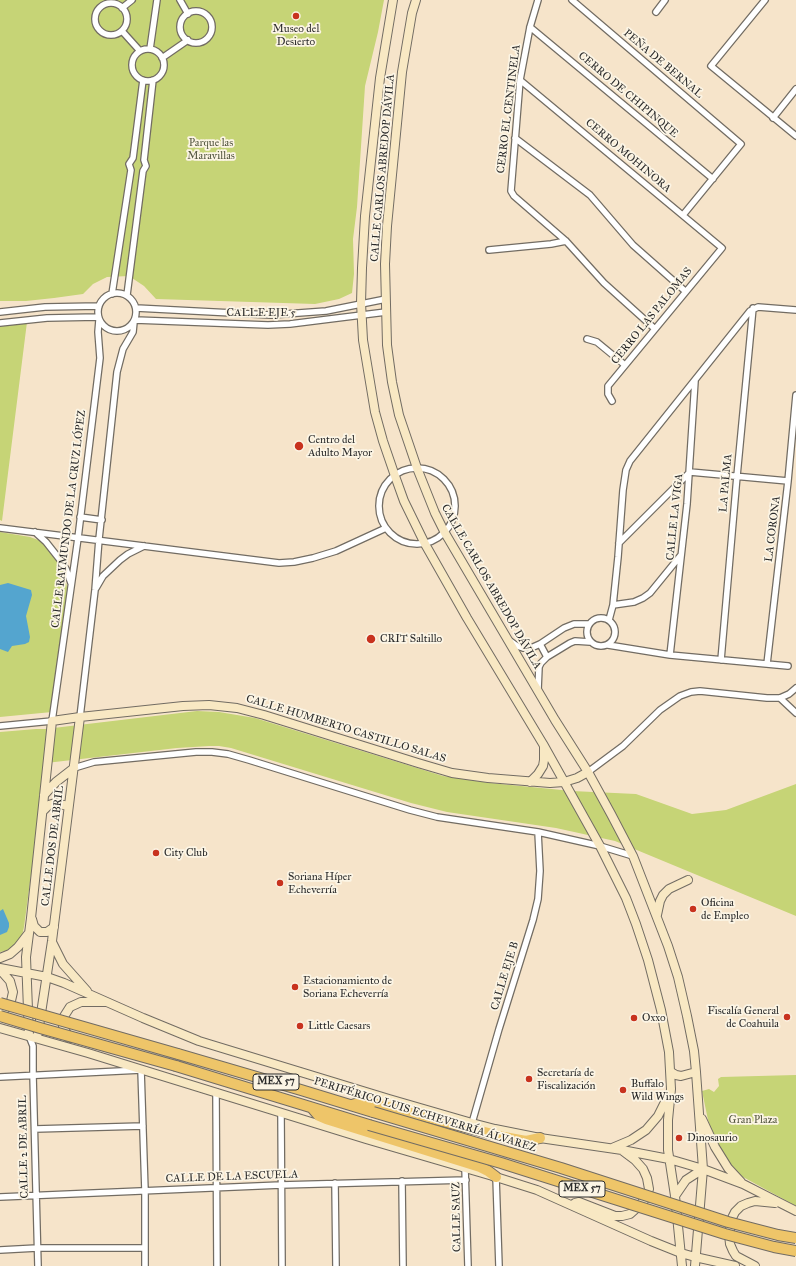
<!DOCTYPE html>
<meta charset="utf-8">
<style>
body{margin:0}
canvas{display:block;background:#f6e4ca}
</style>
<canvas width="796" height="1266"></canvas>
<script>
const g = document.querySelector('canvas').getContext('2d');
g.lineJoin = 'round';
function paint(path, color) { g.fillStyle = color; g.fill(path, 'evenodd'); }
const poly = rows => new Path2D(rows.map(r => 'M' + r).join(''));
function strokePath(path, color, width, dash) { g.strokeStyle = color; g.lineWidth = width; g.lineCap = dash ? 'butt' : 'round'; g.setLineDash(dash || []); g.stroke(path); }
function drawText(font, color, halo, rows, align = 'center') {
  g.font = font + ' "IM FELL Great Primer",serif'; g.lineWidth = 3.5; g.setLineDash([]); g.textBaseline = 'middle'; g.strokeStyle = halo; g.fillStyle = color; for (const [text, x, y, turn = 0] of rows) {
    g.save(); g.translate(x, y); g.rotate((+turn || 0) * Math.PI / 180); g.textAlign = isNaN(turn) ? turn : align; if (halo) g.strokeText(text, 0, 0); g.fillText(text, 0, 0); g.restore();
  }
}
paint(poly([
 [0,0,384,0,378,32,365,86,357,207,353,239,354,274,352,293,339,299,315,304,156,299,144,286,129,276,107,277,93,284,83,294,54,298,26,301,0,301],
 [27,322,2,521,0,520,0,323],
 [0,532,30,537,41,541,50,549,63,568,67,587,66,608,52,712,0,717],
 [197,711,219,712,255,718,443,776,490,783,572,791,636,794,692,814,726,810,796,784,796,916,615,841,556,828,447,812,411,803,231,748,219,746,209,746,177,748,46,763,24,927,22,936,19,942,10,950,0,952,0,732,36,729,45,729],
 [796,1075,796,1206,743,1177,736,1172,726,1162,712,1132,708,1120,702,1091,709,1089,714,1092,719,1086,718,1079,721,1077]
]), '#c6d476');
paint(poly([
 [8,583,31,590,32,595,26,616,30,637,29,642,25,644,12,646,8,652,0,649,0,585],
 [3,909,9,923,9,927,7,932,0,935,0,911]
]), '#54a5cf');
const street = poly([
 [180,0,188,14],
 [538,0,530,27,520,80,511,191,514,196,566,241,604,283,655,329],
 [572,0,741,144,683,215],
 [765,0,711,66,796,136],
 '95 19a16 16 0 1 1 32 0a16 16 0 1 1-32 0Z',
 [122,8,132,0],
 '180 27a16 16 0 1 1 32 0a16 16 0 1 1-32 0Z',
 [656,12,665,0],
 [530,27,713,179],
 [122,31,140,51],
 [150,49,157,0],
 '132 65a16 16 0 1 1 32 0a16 16 0 1 1-32 0Z',
 [162,58,188,40],
 [520,80,722,248,608,386,608,394,612,401],
 [773,118,796,89],
 [515,138,590,195,633,245,685,291],
 [489,250,551,244,566,241],
 '98 312a19 19 0 1 1 38 0a19 19 0 1 1-38 0Z',
 [112,294,131,170,129,164,133,158,143,80],
 [127,295,143,171,146,166,144,160,153,80],
 [136,308,271,315,326,311,386,299],
 [0,312,45,307,99,306],
 [135,320,268,325,290,324,386,312],
 [0,323,47,318,98,317],
 [587,339,597,342,625,365],
 '379 506a38 38 0 1 1 76 0a38 38 0 1 1-76 0Z',
 [80,517,102,520],
 [0,528,279,563,294,562,313,558,336,551,386,528],
 [35,532,46,542,61,561,66,569,71,583],
 [619,543,690,472,788,481],
 [96,588,103,576,120,560,128,554,144,546],
 [613,605,634,602,643,598,650,593,681,555],
 '587 632a14 14 0 1 1 28 0a14 14 0 1 1-28 0Z',
 [609,620,613,605,618,557,623,490,626,470,630,461,750,311,758,307,796,310],
 [510,641,517,646,523,648,531,648,540,644,564,628,574,624,589,624],
 [540,644,547,657],
 [608,645,670,655,788,666],
 [670,655,687,504,695,381],
 [721,660,737,476,753,308],
 [767,664,788,481,796,395],
 [538,690,539,667,541,663,547,657,570,643,575,641,590,642],
 [780,698,796,713],
 [80,717,95,590,99,539,117,372,123,349,133,332,134,322],
 [0,726,52,721,78,538,100,358,98,332,99,320],
 [74,768,94,762,196,752,212,752,228,754,249,760,410,810,437,817,538,832,600,846,633,856],
 [588,772,623,746,660,710,680,696,691,692,700,691,767,698,780,698,789,694,796,688],
 [29,1036,33,1046,33,1075,38,1266],
 [0,1077,141,1070,145,1191,145,1266],
 [216,1092,217,1266],
 [281,1113,282,1266],
 [472,1123,499,1029,533,920,538,899,540,871,538,832],
 [35,1129,143,1126],
 [465,1168,468,1266],
 [496,1177,499,1266],
 [402,1181,403,1266],
 [335,1183,336,1266],
 [0,1197,281,1185,466,1180],
 [0,1250,37,1248,144,1248]
]);
const secondary = poly([
 [393,0,380,78,365,216,362,268,361,303,363,340,375,412,383,441,395,476,404,501,425,544,467,618,543,744,600,846,626,898,636,924,648,960,661,1010,669,1052,671,1089,668,1120,668,1150,675,1196,682,1266],
 [416,0,412,13,402,72,387,226,385,264,387,345,392,382,399,415,417,468,435,513,445,533,555,720,588,772,611,814,633,856,668,946,678,977,687,1016,694,1051,696,1072,703,1169,695,1266],
 [530,782,538,774,543,766,544,760,544,747],
 [44,795,56,782,74,768],
 [43,811,49,805,55,803,68,806],
 [657,915,660,901,663,895,669,889,688,880],
 [32,919,34,926,40,932,47,932,54,927],
 [52,942,63,964,87,991],
 [0,958,10,954,18,947,28,934],
 [0,968,47,977,64,983,143,1018,199,1041,389,1099,472,1123,495,1129,540,1138,622,1150,669,1159,703,1169,743,1184,796,1211],
 [0,971,3,973,10,981,13,992,11,1001,5,1009,0,1012],
 [0,1028,88,1053,366,1139,496,1177,537,1190,651,1241,681,1253,695,1257,735,1266],
 [38,1033,52,941,80,717],
 [29,1036,26,957,31,918,52,721,80,717,183,706,209,705,237,708,264,715,418,763,452,773,488,778,550,783,564,782,577,778,588,772],
 [69,1038,63,1026,63,1018,70,1007,81,1002,105,1002],
 [671,1072,676,1075,681,1076,696,1072],
 [702,1119,715,1147,728,1168,741,1182],
 [612,1148,631,1140,646,1130,658,1116,668,1096],
 [675,1196,686,1180,703,1169],
 [572,1205,575,1203,579,1202,615,1216,622,1216,630,1214,639,1206,646,1198,649,1189,647,1178,643,1169,635,1160,623,1151],
 [755,1266,736,1256,733,1251,730,1244,729,1235,732,1218,735,1212,741,1206,748,1203,755,1201,775,1203]
]);
const highway = poly([
 [178,1054,301,1090,373,1112],
 [176,1066,369,1125],
 [352,1105,365,1101,504,1137,526,1141,540,1138],
 [313,1109,319,1116,326,1119,480,1167,488,1171,496,1177]
]);
strokePath(street, '#726c63', 8);
strokePath(secondary, '#726c63', 10);
strokePath(highway, '#726c63', 12);
strokePath(street, '#fff', 5.5);
strokePath(secondary, '#f8e8c3', 8);
strokePath(highway, '#eec569', 10);
const highwayBridge = poly([
 [0,1003,178,1054],
 [0,1016,40,1028,176,1066],
 [373,1112,561,1168,728,1222,778,1235,796,1238],
 [369,1125,501,1163,725,1234,774,1247,796,1251]
]);
strokePath(highwayBridge, '#726c63', 12, []);
strokePath(highwayBridge, '#eec569', 10);
for (const [x, y, r, color] of [
 [296,16,4,"#c8321e"],
 [299,446,5,"#c8321e"],
 [371,639,5,"#c8321e"],
 [156,853,4,"#c8321e"],
 [280,883,4,"#c8321e"],
 [693,909,4,"#c8321e"],
 [295,987,4,"#c8321e"],
 [787,1017,4,"#c8321e"],
 [634,1018,4,"#c8321e"],
 [300,1026,4,"#c8321e"],
 [529,1079,4,"#c8321e"],
 [623,1090,4,"#c8321e"],
 [679,1138,4,"#c8321e"]
]) { const dot = new Path2D(); dot.arc(x, y, r, 0, 2 * Math.PI); g.fillStyle = color; g.fill(dot); strokePath(dot, '#fcf5e5', 1.5); }
for (const [x, y, w] of [
 [276,1082,46],
 [582,1189,46]
]) { const box = new Path2D(); box.roundRect(x - w / 2, y - 8, w, 16, 3); g.fillStyle = '#fcf5e5'; g.fill(box); strokePath(box, '#2b2b2b', 1); }
drawText('bold 10px', '#2b2b2b', null, [
 ["MEX 57",276,1082],
 ["MEX 57",582,1189]
]);
drawText('11px', '#2b2b2b', '#fcf5e5', [
 ["Museo del",296,29,"center"],
 ["Desierto",296,42,"center"],
 ["Centro del",308,440],
 ["Adulto Mayor",308,453],
 ["CRIT Saltillo",380,639],
 ["City Club",164,853],
 ["Soriana Híper",288,877],
 ["Echeverría",288,890],
 ["Oficina",701,903],
 ["de Empleo",701,916],
 ["Estacionamiento de",303,981],
 ["Soriana Echeverría",303,994],
 ["Fiscalía General",779,1011,"right"],
 ["de Coahuila",779,1024,"right"],
 ["Oxxo",642,1018],
 ["Little Caesars",308,1026],
 ["Secretaría de",537,1073],
 ["Fiscalización",537,1086],
 ["Buffalo",631,1084],
 ["Wild Wings",631,1097],
 ["Dinosaurio",687,1138]
], 'left');
drawText('11px', '#2b2b2b', '#fcf5e5', [
 ["PEÑA DE BERNAL",663,64,40],
 ["CERRO DE CHIPINQUE",628,95,40],
 ["CERRO EL CENTINELA",509,109,-83],
 ["CERRO MOHINORA",628,156,40],
 ["CALLE CARLOS ABREDOP DÁVILA",383,168,-85],
 ["CALLE EJE 5",261,313],
 ["CERRO LAS PALOMAS",652,316,-51],
 ["LA PALMA",726,483,-85],
 ["CALLE LA VIGA",675,517,-84],
 ["CALLE RAYMUNDO DE LA CRUZ LÓPEZ",69,519,-83],
 ["LA CORONA",773,529,-83],
 ["CALLE CARLOS ABREDOP DÁVILA",491,587,60],
 ["CALLE HUMBERTO CASTILLO SALAS",346,729,17],
 ["CALLE DOS DE ABRIL",53,846,-83],
 ["CALLE EJE B",505,976,-73],
 ["PERIFÉRICO LUIS ECHEVERRÍA ÁLVAREZ",425,1115,17],
 ["CALLE 2 DE ABRIL",24,1147,-91],
 ["CALLE DE LA ESCUELA",232,1177,-2],
 ["CALLE SAUZ",457,1217,-91]
]);
drawText('11px', '#52553e', '#fcf5e5', [
 ["Parque las",211,143],
 ["Maravillas",211,156],
 ["Gran Plaza",753,1120]
]);
</script>
